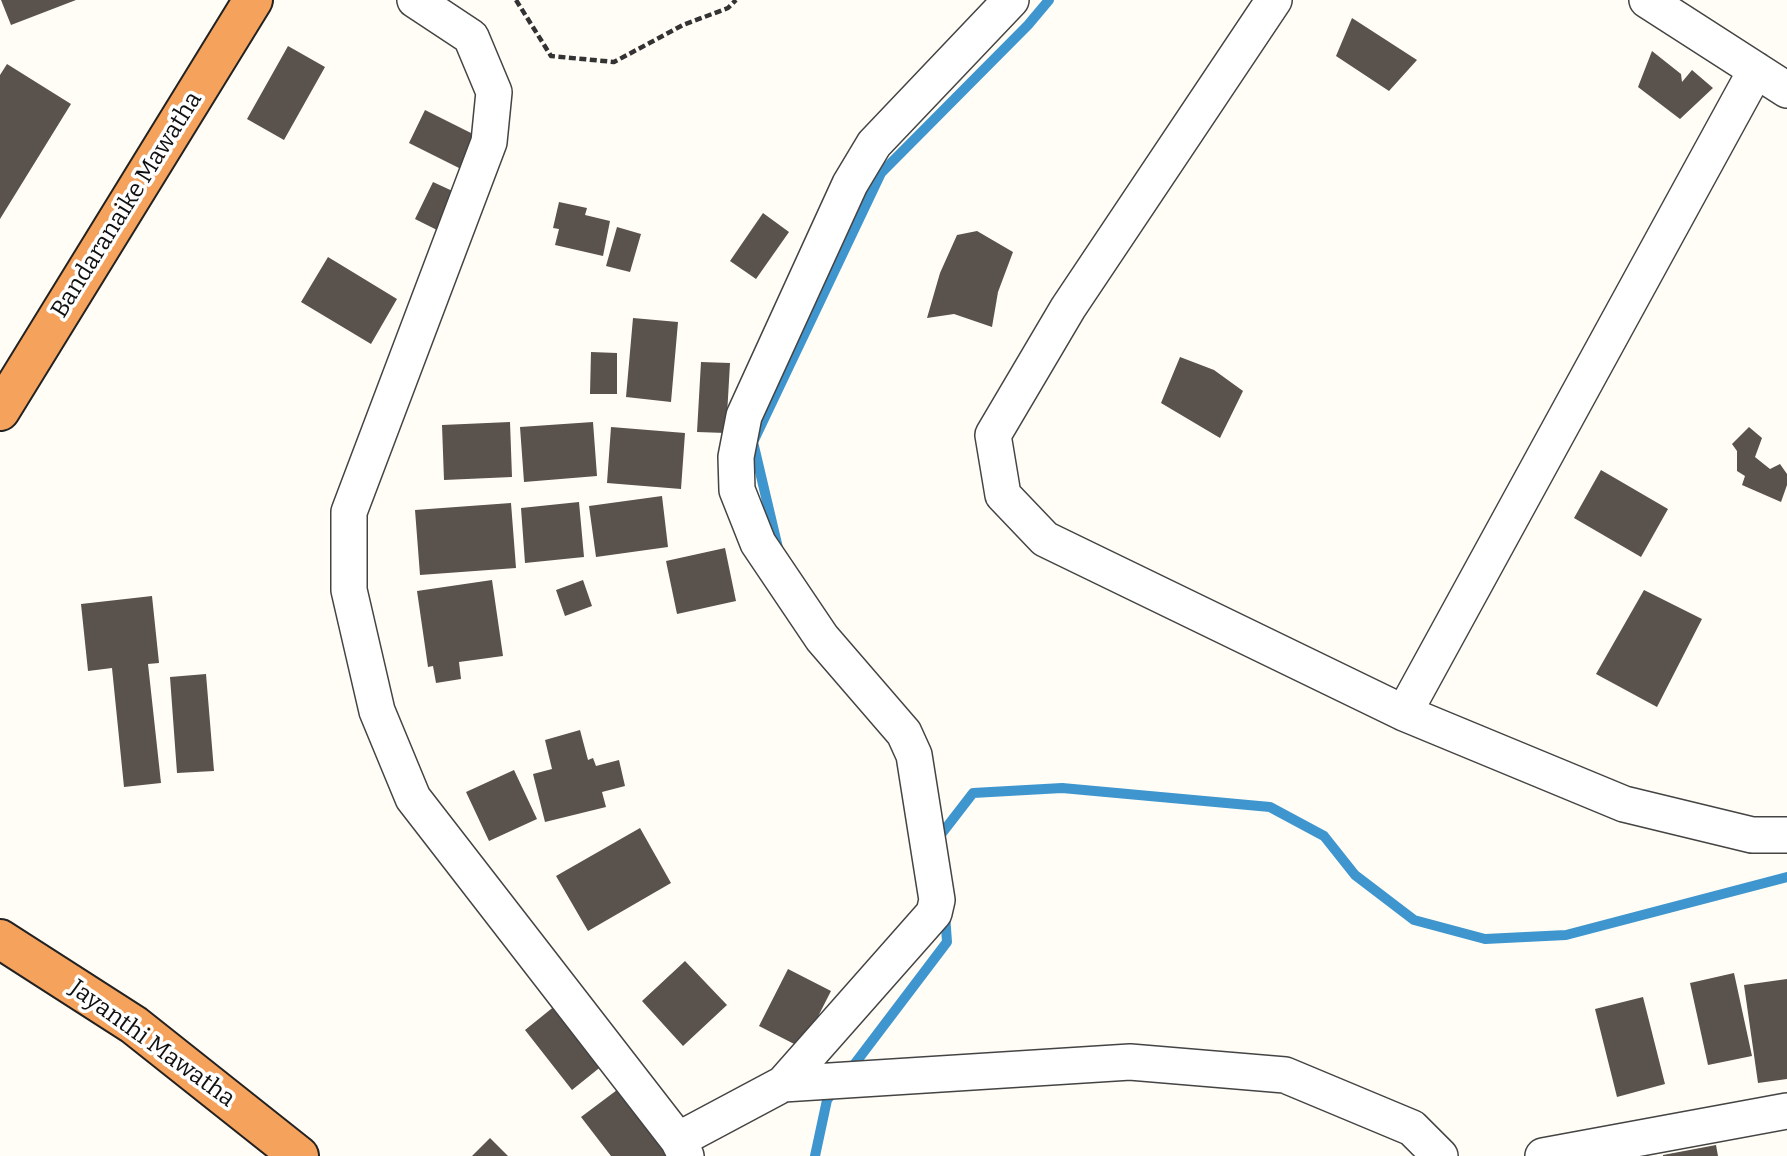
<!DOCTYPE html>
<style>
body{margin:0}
canvas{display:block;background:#fffdf5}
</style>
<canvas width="1787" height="1156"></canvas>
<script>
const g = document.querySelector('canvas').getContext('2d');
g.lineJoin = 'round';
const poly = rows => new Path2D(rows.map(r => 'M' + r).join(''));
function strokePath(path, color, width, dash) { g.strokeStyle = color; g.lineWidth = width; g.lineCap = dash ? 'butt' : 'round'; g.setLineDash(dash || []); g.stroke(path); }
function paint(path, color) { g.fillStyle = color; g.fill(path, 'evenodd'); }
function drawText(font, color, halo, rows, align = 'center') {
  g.font = font + ' Bitter,serif'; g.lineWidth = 7; g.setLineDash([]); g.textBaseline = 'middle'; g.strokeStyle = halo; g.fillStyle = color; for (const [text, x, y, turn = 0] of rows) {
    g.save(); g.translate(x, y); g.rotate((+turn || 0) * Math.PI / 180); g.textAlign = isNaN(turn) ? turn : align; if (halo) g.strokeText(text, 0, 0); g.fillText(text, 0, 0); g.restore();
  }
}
strokePath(poly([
 [778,548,753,442,881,173,1028,25,1049,0],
 [939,837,973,793,1062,788,1270,807,1324,836,1355,875,1414,920,1485,939,1566,935,1787,877],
 [850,1070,947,942,945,914],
 [815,1156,827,1100,835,1090]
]), '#3f96cf', 10);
paint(poly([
 [1,0,76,0,11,25],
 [1352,18,1417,60,1389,91,1336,56],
 [288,46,325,67,284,140,247,119],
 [1652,51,1681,74,1682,82,1692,70,1713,88,1680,119,1638,87],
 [7,64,71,104,0,219,0,75],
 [425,110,479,137,463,170,409,143],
 [433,182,459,194,441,232,415,219],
 [559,202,587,208,585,215,610,221,603,256,555,245,559,229,553,228],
 [763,213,789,232,756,279,730,261],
 [617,227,641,234,630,272,606,266],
 [977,231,1013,252,998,292,992,327,954,314,927,318,940,273,957,235],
 [328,257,397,299,371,344,301,302],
 [633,318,678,322,671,402,626,397],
 [591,352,617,353,617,394,590,394],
 [1180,357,1214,370,1243,391,1220,438,1161,403],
 [701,362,730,363,726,433,697,432],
 [510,422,512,477,444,480,442,425],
 [593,422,597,476,524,482,520,427],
 [611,427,685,433,681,489,607,483],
 [1749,427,1762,438,1755,457,1770,469,1780,464,1787,474,1787,485,1781,502,1742,485,1745,476,1737,471,1737,451,1732,444],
 [1601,470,1668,509,1641,557,1574,518],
 [662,496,668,547,596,557,589,506],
 [579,502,584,557,525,563,521,508],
 [511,503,516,568,420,575,415,510],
 [725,548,736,601,677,614,666,561],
 [492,580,503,656,459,662,461,679,436,683,433,666,428,667,417,591],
 [583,580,592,606,565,616,556,590],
 [1644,590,1702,619,1657,707,1596,674],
 [152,596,159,663,148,664,161,783,124,787,112,668,88,671,81,604],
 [206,674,214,771,177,773,170,677],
 [580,730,588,760,593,758,596,766,619,760,625,786,602,792,606,807,545,822,533,774,552,769,545,740],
 [514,770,537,819,489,841,466,792],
 [640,828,671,883,588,931,556,876],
 [685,961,727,1005,683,1046,642,1001],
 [788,969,831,991,802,1048,759,1026],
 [1734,973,1752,1056,1708,1065,1690,983],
 [1787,979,1787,1079,1758,1083,1744,985],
 [1643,997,1665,1084,1617,1097,1595,1009],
 [556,1005,603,1065,572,1090,525,1030],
 [617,1090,667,1156,611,1156,581,1117],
 [490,1138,508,1156,472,1156],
 [1716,1145,1718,1156,1663,1156,1663,1155]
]), '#5a524d');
const minor = poly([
 [415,0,471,37,494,92,489,142,349,512,349,590,377,711,413,798,678,1140,686,1156],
 [1274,0,1068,308,993,435,1003,495,1045,539,1404,713,1624,804,1752,835,1787,835],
 [1647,0,1787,90],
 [1404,713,1756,70],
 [783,1084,934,913,937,900,914,755,904,733,822,638,758,543,737,490,736,457,744,416,850,184,874,144,1011,0],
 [678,1140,783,1084,1130,1062,1285,1075,1412,1128,1440,1156],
 [1543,1156,1787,1111]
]);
const highway = poly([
 [0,411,253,0],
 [0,939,134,1025,299,1156]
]);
strokePath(minor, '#444', 38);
strokePath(highway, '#222', 42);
strokePath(poly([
 [516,0,551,56,614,62,683,25,728,8,736,0]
]), '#333', 4.5, [7, 3.5]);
strokePath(minor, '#fff', 35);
strokePath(highway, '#f5a25d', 38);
drawText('24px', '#111', '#fff', [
 ["Bandaranaike Mawatha",127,205,-58],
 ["Jayanthi Mawatha",152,1044,36]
]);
</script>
